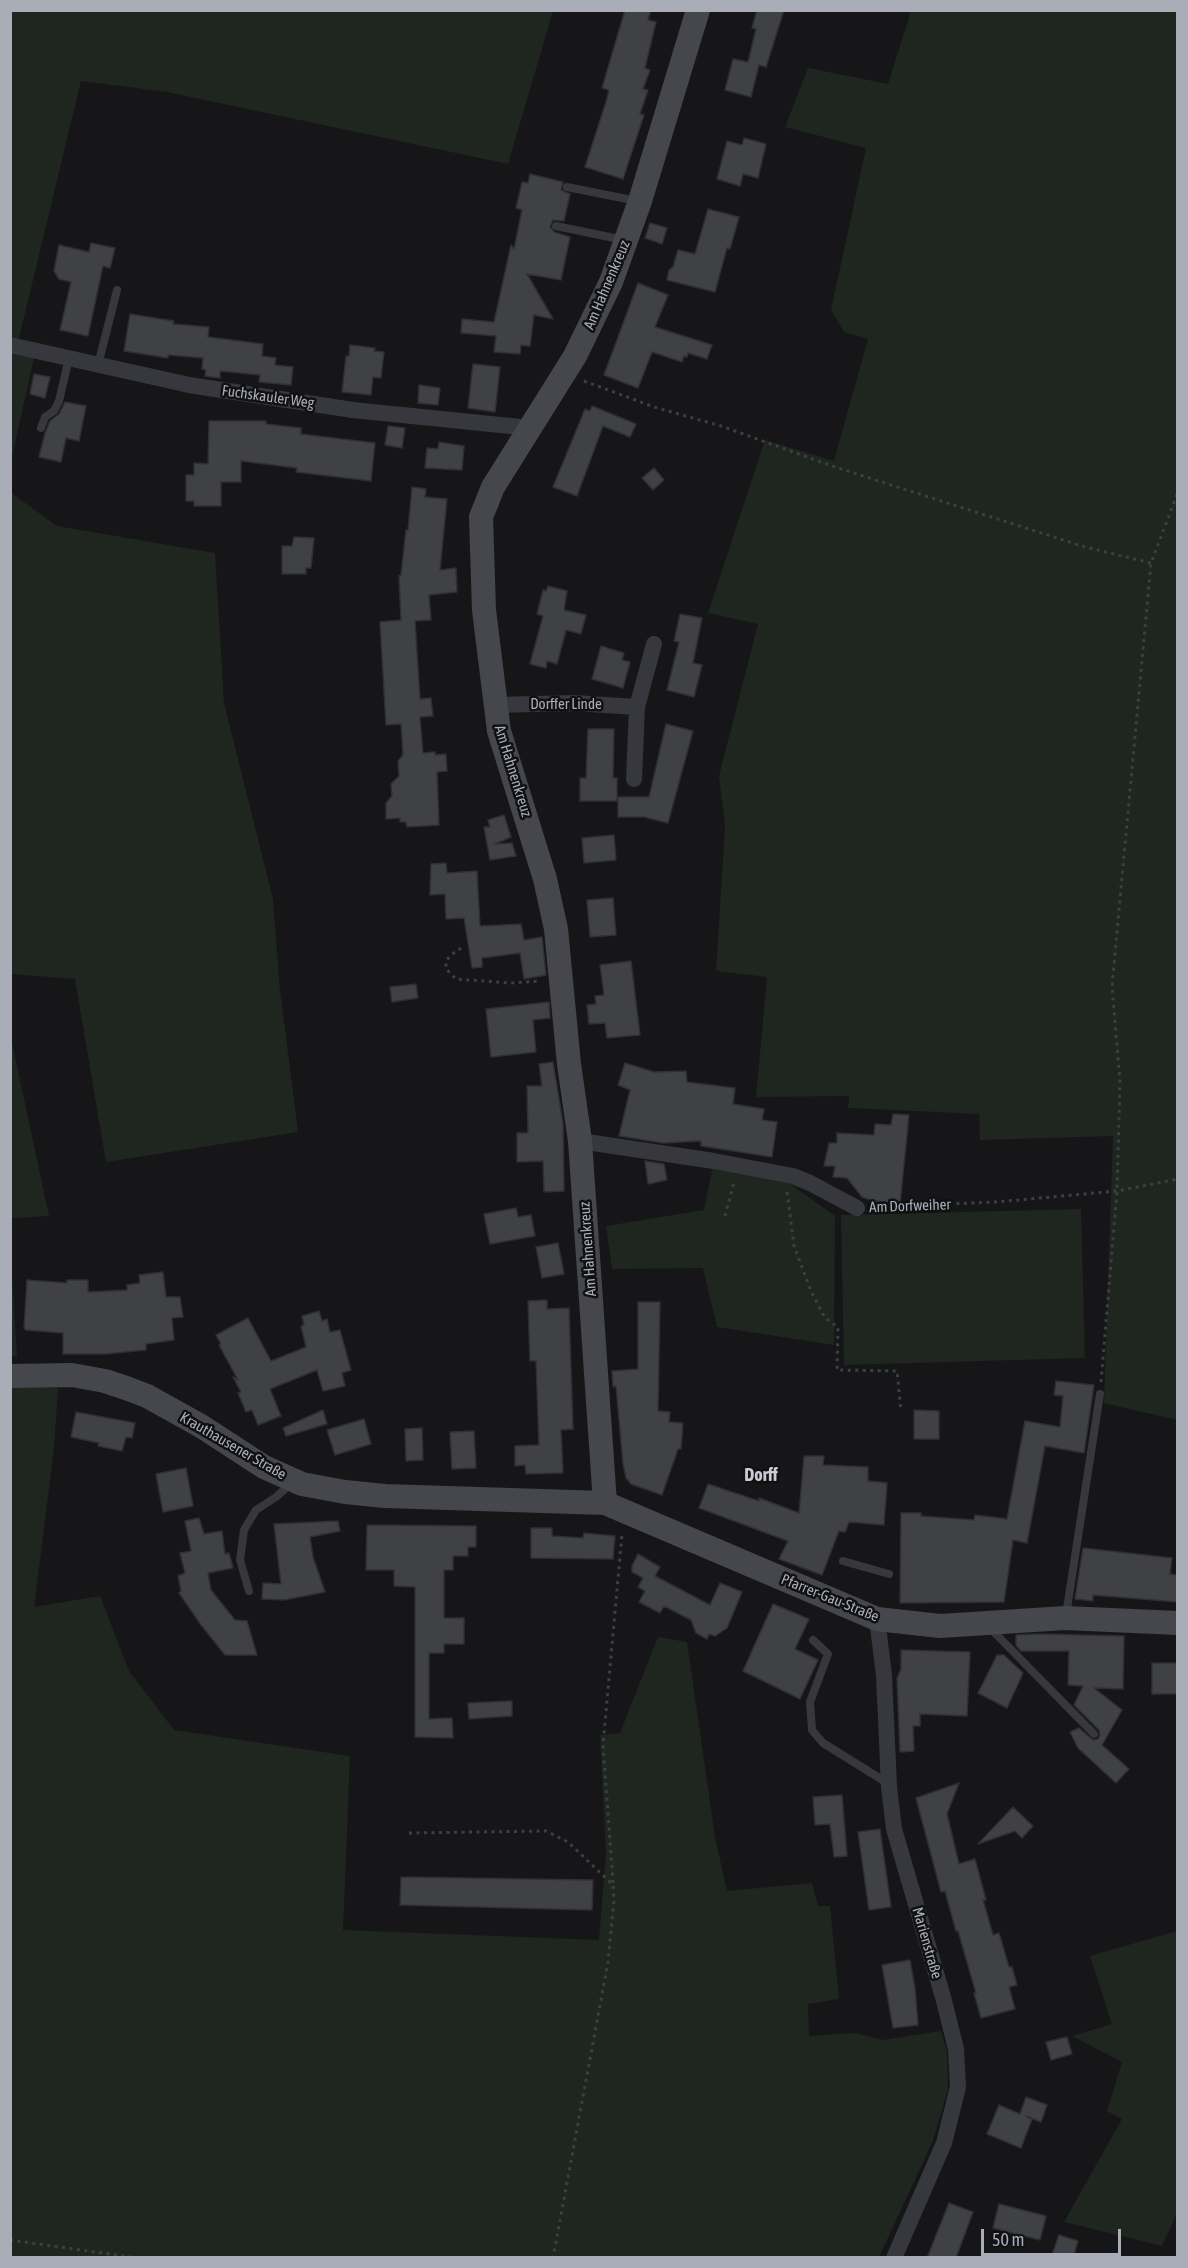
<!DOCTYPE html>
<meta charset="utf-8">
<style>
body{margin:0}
#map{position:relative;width:1188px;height:2268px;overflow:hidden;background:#161618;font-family:"Asap Condensed",sans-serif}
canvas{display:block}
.frame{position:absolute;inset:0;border:12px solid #a8adb8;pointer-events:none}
.scale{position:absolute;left:981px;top:2229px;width:140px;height:27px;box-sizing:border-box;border:3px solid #a8adb8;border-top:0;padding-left:8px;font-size:18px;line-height:21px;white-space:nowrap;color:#a8adb8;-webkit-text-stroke:4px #111113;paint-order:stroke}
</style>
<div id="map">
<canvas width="1188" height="2268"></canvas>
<div class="frame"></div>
<div class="scale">50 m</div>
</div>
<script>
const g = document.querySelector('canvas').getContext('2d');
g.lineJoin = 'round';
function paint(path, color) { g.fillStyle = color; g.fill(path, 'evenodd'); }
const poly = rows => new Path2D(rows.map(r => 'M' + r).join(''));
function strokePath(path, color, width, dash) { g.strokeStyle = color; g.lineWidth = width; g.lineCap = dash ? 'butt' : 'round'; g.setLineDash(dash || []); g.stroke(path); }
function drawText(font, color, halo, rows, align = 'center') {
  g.font = font + ' "Asap Condensed",sans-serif'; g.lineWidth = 5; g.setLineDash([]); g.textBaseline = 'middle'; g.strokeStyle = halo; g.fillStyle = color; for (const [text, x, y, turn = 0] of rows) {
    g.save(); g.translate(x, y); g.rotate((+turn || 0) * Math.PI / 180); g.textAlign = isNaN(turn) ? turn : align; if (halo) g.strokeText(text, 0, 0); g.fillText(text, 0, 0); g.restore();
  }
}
paint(poly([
 [11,11,553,11,508,164,167,92,81,81,19,338,34,358,11,461],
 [911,11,1177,11,1177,1420,1104,1403,1113,1136,980,1140,979,1114,848,1108,849,1096,756,1097,767,977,716,971,725,827,719,776,758,624,708,613,765,440,834,461,868,339,844,332,831,310,866,148,785,127,808,68,888,84],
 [10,492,57,526,215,553,224,703,273,899,280,990,298,1132,106,1162,75,979,11,974],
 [11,1038,49,1216,11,1218],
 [713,1166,786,1181,835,1216,834,1345,717,1327,703,1268,612,1269,606,1226,704,1210],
 [1081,1209,1085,1358,844,1365,841,1215],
 [10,1254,11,1254,17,1357,11,1356],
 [10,1384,58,1388,54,1449,34,1607,100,1596,129,1671,174,1730,350,1756,343,1930,599,1940,606,1852,600,1735,620,1733,658,1637,687,1642,715,1837,727,1891,812,1883,818,1906,830,1906,839,1999,808,2004,809,2036,855,2033,883,2040,941,2031,947,2051,948,2089,933,2141,879,2257,11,2257],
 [1177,1931,1177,2213,1162,2246,1064,2222,1122,2119,1107,2111,1122,2062,1072,2036,1112,2024,1090,1956]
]), '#1e261f');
const building = poly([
 [625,10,651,10,648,20,656,22,645,68,650,70,643,89,648,90,640,114,644,115,623,179,585,167,606,102,609,90,602,88,625,10],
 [757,10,784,10,766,67,759,65,751,97,725,90,733,59,748,62,756,29,752,28,757,10],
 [744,138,766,144,758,178,743,174,740,186,717,179,727,141,742,145,744,138],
 [530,174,563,182,561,190,570,194,564,221,553,220,550,227,554,232,570,237,561,280,527,274,553,319,534,315,530,346,521,345,520,354,494,352,496,336,461,333,462,319,494,322,511,245,514,249,522,210,516,208,522,182,528,183,530,174],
 [708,209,739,217,730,249,727,248,715,292,667,280,669,270,673,267,678,250,695,254,708,209],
 [650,223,667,228,662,244,645,238,650,223],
 [91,243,115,248,110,268,103,266,88,336,60,330,71,282,59,279,54,271,59,245,89,252,91,243],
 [638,283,668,295,655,327,712,345,707,359,688,353,687,357,684,356,682,362,652,352,638,388,604,375,638,283],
 [130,314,174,321,173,324,209,327,208,337,263,344,262,356,276,358,275,365,293,367,291,385,259,382,260,375,220,371,220,378,205,376,206,370,202,369,203,358,168,355,168,358,124,351,130,314],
 [350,345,375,348,374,351,384,352,381,378,373,377,371,395,342,392,346,356,349,356,350,345],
 [473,364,500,367,495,412,468,408,473,364],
 [34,374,50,377,45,398,30,394,34,374],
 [419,385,440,388,438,405,418,403,419,385],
 [65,402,86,406,79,441,66,438,61,462,39,457,45,433,50,421,59,414,65,402],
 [592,406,636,424,630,437,603,426,577,496,553,487,585,409,590,411,592,406],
 [209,421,266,421,266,424,301,428,301,434,375,443,371,481,296,472,297,468,241,461,241,482,221,482,221,506,194,506,194,501,186,501,186,475,194,475,194,463,208,464,209,421],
 [388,426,405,428,402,448,385,445,388,426],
 [439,442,464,446,462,470,425,468,427,448,438,449,439,442],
 [654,468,664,480,653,490,642,478,654,468],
 [412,487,426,489,425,497,447,499,440,570,456,568,457,592,429,595,431,620,415,621,420,699,431,698,433,716,420,717,423,753,435,752,435,755,446,754,447,771,437,772,439,825,407,827,406,822,400,822,400,818,386,819,386,803,392,796,391,784,399,776,398,761,403,755,401,724,386,725,380,622,401,620,399,576,401,575,406,530,408,530,412,487],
 [294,537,314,538,311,568,306,568,306,574,282,574,282,546,292,546,294,537],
 [548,586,567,591,564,610,586,615,581,634,566,630,557,664,547,661,546,668,530,664,543,616,537,614,543,590,546,591,548,586],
 [680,614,702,618,693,663,702,665,694,697,667,690,679,642,674,641,680,614],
 [601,646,624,653,622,660,630,662,623,688,592,679,601,646],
 [666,724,693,731,668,823,644,817,618,817,618,797,649,797,666,724],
 [588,729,614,729,613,778,617,778,617,801,580,801,580,778,586,778,588,729],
 [504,815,511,837,495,844,512,843,516,856,490,860,484,827,490,827,488,820,504,815],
 [614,835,616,860,584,863,582,838,614,835],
 [446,863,447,873,477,871,480,926,521,924,524,940,542,937,546,975,524,979,520,953,482,958,482,967,472,968,464,918,446,919,445,894,430,895,431,864,446,863],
 [613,898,616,935,590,937,587,900,613,898],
 [631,961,640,1035,607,1038,605,1023,589,1024,587,1005,596,1004,595,996,604,995,600,965,631,961],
 [416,984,418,998,392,1002,390,987,416,984],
 [549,1002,550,1018,533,1020,536,1052,491,1057,486,1009,549,1002],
 [553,1062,563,1123,564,1191,544,1192,543,1161,517,1162,517,1133,528,1133,527,1086,542,1086,539,1064,553,1062],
 [625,1063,654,1072,686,1071,687,1082,735,1088,733,1104,764,1109,762,1120,777,1122,772,1157,701,1146,701,1141,663,1143,619,1136,630,1090,618,1085,625,1063],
 [893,1114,909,1115,900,1204,874,1201,862,1197,847,1178,833,1177,835,1166,824,1166,829,1143,837,1143,837,1133,874,1135,875,1124,891,1125,893,1114],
 [645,1161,664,1164,667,1180,648,1184,645,1161],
 [516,1208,518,1217,531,1215,535,1236,490,1244,484,1214,516,1208],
 [558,1243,564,1274,542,1278,536,1247,558,1243],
 [163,1272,166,1297,180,1297,183,1317,172,1318,174,1340,146,1344,146,1350,105,1354,63,1354,63,1333,26,1330,24,1328,27,1280,67,1283,67,1280,88,1280,88,1292,127,1290,127,1285,140,1283,139,1275,163,1272],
 [547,1300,547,1309,569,1308,573,1429,561,1430,563,1473,526,1474,525,1465,515,1466,515,1446,539,1445,536,1361,530,1361,528,1301,547,1300],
 [638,1302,660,1302,658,1411,670,1412,669,1422,683,1423,681,1449,678,1449,662,1495,631,1484,626,1478,623,1464,616,1386,613,1387,612,1371,638,1369,638,1302],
 [319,1311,322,1321,327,1319,330,1332,340,1330,351,1370,342,1373,345,1386,323,1391,317,1370,270,1389,281,1416,258,1425,252,1410,246,1412,238,1393,241,1392,233,1377,238,1380,219,1345,221,1344,216,1335,248,1318,271,1361,306,1347,301,1326,304,1325,302,1316,319,1311],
 [1056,1381,1094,1385,1084,1453,1045,1446,1027,1543,1013,1540,1004,1602,900,1603,901,1513,921,1513,921,1516,974,1520,975,1515,1007,1519,1025,1421,1060,1427,1063,1396,1054,1395,1056,1381],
 [323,1410,327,1424,286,1436,283,1428,323,1410],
 [914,1410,939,1411,939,1439,914,1439,914,1410],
 [76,1412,135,1423,132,1438,126,1437,122,1451,98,1446,99,1443,71,1437,76,1412],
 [364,1419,371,1444,335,1455,327,1430,364,1419],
 [422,1428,423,1460,406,1461,405,1429,422,1428],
 [474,1431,476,1468,452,1469,450,1432,474,1431],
 [804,1456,824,1456,823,1465,868,1467,868,1481,887,1483,884,1525,849,1522,845,1532,839,1531,822,1575,779,1559,788,1541,699,1508,708,1484,759,1501,759,1498,799,1513,804,1456],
 [186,1468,193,1506,163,1512,156,1474,186,1468],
 [199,1518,204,1534,222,1531,225,1554,229,1553,233,1568,208,1573,211,1590,235,1620,247,1621,257,1655,225,1655,201,1625,179,1593,181,1591,178,1576,185,1573,180,1553,191,1551,185,1521,199,1518],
 [338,1521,340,1531,310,1537,313,1557,325,1592,284,1600,262,1599,263,1583,281,1584,274,1524,338,1521],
 [367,1525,476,1526,476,1547,468,1547,468,1556,453,1556,453,1570,444,1570,444,1618,464,1618,464,1644,444,1644,444,1653,429,1653,429,1719,452,1718,453,1738,415,1737,415,1587,394,1586,394,1570,366,1570,367,1525],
 [531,1528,552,1528,552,1536,583,1538,584,1533,615,1536,613,1559,531,1558,531,1528],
 [1083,1548,1172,1558,1170,1574,1178,1575,1178,1602,1093,1595,1093,1601,1075,1599,1083,1548],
 [638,1554,660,1567,655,1576,710,1605,720,1583,742,1592,727,1628,715,1636,709,1634,707,1639,696,1633,691,1620,664,1606,660,1613,639,1602,645,1591,638,1587,643,1578,632,1572,632,1566,638,1554],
 [773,1604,809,1619,795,1649,818,1660,800,1699,743,1671,773,1604],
 [1039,1634,1124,1636,1123,1689,1094,1688,1122,1710,1102,1745,1129,1769,1116,1783,1078,1748,1070,1732,1079,1728,1093,1740,1098,1739,1100,1735,1099,1730,1074,1705,1083,1686,1068,1685,1069,1651,1021,1651,1016,1645,1016,1635,1039,1634],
 [901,1650,970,1652,967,1716,920,1714,920,1726,913,1726,914,1751,900,1752,897,1678,901,1669,901,1650],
 [997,1655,1004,1655,1023,1673,1007,1708,978,1693,997,1655],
 [1152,1663,1178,1663,1178,1694,1152,1694,1152,1663],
 [512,1701,512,1716,469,1719,468,1703,512,1701],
 [959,1783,947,1814,959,1864,975,1859,986,1900,983,1900,993,1935,999,1933,1009,1967,1012,1967,1017,1985,1009,1987,1015,2009,981,2018,974,1993,976,1993,958,1931,956,1931,945,1891,941,1892,916,1798,959,1783],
 [842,1795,847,1856,834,1857,830,1824,815,1825,813,1797,842,1795],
 [1013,1807,1033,1826,1022,1838,1015,1831,978,1844,1013,1807],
 [880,1829,891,1907,869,1910,858,1832,880,1829],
 [401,1877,593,1880,592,1910,400,1905,401,1877],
 [910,1960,915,1988,918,2025,893,2028,882,1965,910,1960],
 [1067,2037,1072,2054,1051,2060,1046,2042,1067,2037],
 [1026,2097,1047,2105,1041,2122,1026,2116,1032,2119,1021,2148,987,2134,999,2105,1020,2114,1026,2097],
 [949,2203,973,2212,956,2258,927,2258,949,2203],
 [999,2204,1046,2216,1040,2240,993,2228,999,2204],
 [1059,2235,1078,2241,1073,2258,1061,2258,1052,2255,1059,2235]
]);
paint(building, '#404145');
strokePath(building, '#303034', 1.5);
strokePath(poly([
 [584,381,654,407,721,426,835,467,1085,547,1151,563],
 [461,948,451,955,446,961,446,969,456,979,511,983,540,981],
 [787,1192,794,1246,811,1291,825,1318,838,1327,837,1370,897,1371,901,1411],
 [874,1207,996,1202,1117,1191,1178,1179],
 [725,1216,734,1182],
 [1101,1382,1117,1191,1120,1082,1112,986,1151,563,1178,492],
 [409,1833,546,1831,568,1842,613,1885,614,1900,608,1962,553,2258],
 [613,1883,603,1745,622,1534],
 [10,2240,138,2258]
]), '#3d3f44', 3, [3, 4.5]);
strokePath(poly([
 [567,187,637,201],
 [556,226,624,240],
 [98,365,117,290],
 [41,428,45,417,54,411,59,401,69,358],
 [843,1561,889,1574],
 [249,1591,240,1560,244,1530,256,1510,276,1497,285,1489,290,1480],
 [1066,1615,1100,1394],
 [989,1627,1094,1734],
 [813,1640,828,1654,810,1702,812,1730,823,1743,889,1784]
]), '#37383d', 8);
strokePath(poly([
 [10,345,189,385,353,410,530,428],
 [494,705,574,703,637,707],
 [634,779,637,707,654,644],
 [580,1141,714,1161,793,1176,810,1183,857,1208],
 [877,1619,884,1675,889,1787,894,1829,943,1997,956,2049,958,2087,944,2143,894,2258]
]), '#37383d', 16);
strokePath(poly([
 [10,1376,72,1375,105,1381,126,1388,147,1396,201,1426,264,1467,302,1484,345,1492,385,1496,605,1503,877,1619,940,1626,1065,1618,1178,1623],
 [605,1503,580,1141,569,1064,556,929,545,879,499,731,484,610,481,517,493,487,575,356,611,282,640,201,698,10]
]), '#45474d', 24);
drawText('15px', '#a8adb8', '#111113', [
 ["Am Hahnenkreuz",607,285,-67],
 ["Fuchskauler Weg",268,397,8],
 ["Dorffer Linde",566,704],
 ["Am Hahnenkreuz",513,771,73],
 ["Am Dorfweiher",910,1206,-2],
 ["Am Hahnenkreuz",588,1249,-94],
 ["Krauthausener Straße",233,1446,30],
 ["Pfarrer-Gau-Straße",830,1598,22],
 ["Marienstraße",927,1943,74]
]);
drawText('bold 18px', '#c9ccd4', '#111113', [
 ["Dorff",761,1475]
]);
</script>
